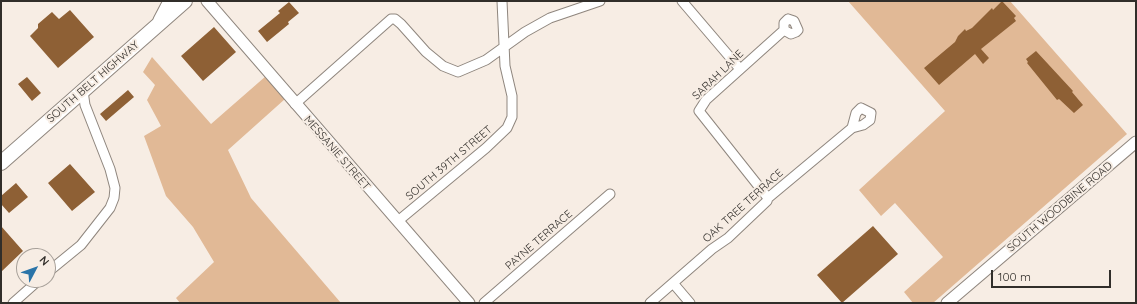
<!DOCTYPE html>
<style>
body{margin:0}
#map{position:relative;width:1137px;height:304px;overflow:hidden;background:#f7ede4;font-family:Quicksand,sans-serif}
canvas{display:block}
.frame{position:absolute;inset:0;border:2px solid #312e2a;pointer-events:none}
.north{position:absolute;left:16px;top:248px;width:40px;height:40px;box-sizing:border-box;background:#f7ede4;border:1px solid #a8a19a;border-radius:50%;rotate:49deg;font-size:11px;font-weight:700;line-height:16px;text-align:center;color:#312e2a}
.north::after{content:'';display:block;margin:auto;width:14px;height:18px;background:#2a74a8;clip-path:polygon(50% 0,100% 100%,50% 72%,0 100%)}
.scale{position:absolute;left:991px;top:270px;width:120px;height:18px;box-sizing:border-box;border:2px solid #312e2a;border-top:0;padding-left:5px;font-size:12px;line-height:14px;white-space:nowrap;color:#312e2a;-webkit-text-stroke:3px #f7ede4;paint-order:stroke}
</style>
<div id="map">
<canvas width="1137" height="304"></canvas>
<div class="frame"></div>
<div class="north">N</div>
<div class="scale">100 m</div>
</div>
<script>
const g = document.querySelector('canvas').getContext('2d');
g.lineJoin = 'round';
function paint(path, color) { g.fillStyle = color; g.fill(path, 'evenodd'); }
const poly = rows => new Path2D(rows.map(r => 'M' + r).join(''));
function strokePath(path, color, width, dash) { g.strokeStyle = color; g.lineWidth = width; g.lineCap = dash ? 'butt' : 'round'; g.setLineDash(dash || []); g.stroke(path); }
function drawText(font, color, halo, rows, align = 'center') {
  g.font = font + ' Quicksand,sans-serif'; g.lineWidth = 4; g.setLineDash([]); g.textBaseline = 'middle'; g.strokeStyle = halo; g.fillStyle = color; for (const [text, x, y, turn = 0] of rows) {
    g.save(); g.translate(x, y); g.rotate((+turn || 0) * Math.PI / 180); g.textAlign = isNaN(turn) ? turn : align; if (halo) g.strokeText(text, 0, 0); g.fillText(text, 0, 0); g.restore();
  }
}
paint(poly([
 [848,1,1010,1,1127,134,933,303,913,303,904,292,943,257,895,203,881,216,859,190,945,111],
 [152,57,211,124,266,76,285,99,228,150,251,198,341,303,180,303,176,298,214,262,193,227,166,196,144,136,161,126,147,100,155,85,143,72]
]), '#e1b996');
paint(poly([
 [1002,1,1016,16,1014,18,1016,21,981,49,989,58,983,64,975,54,939,85,924,68,955,42,958,36,965,29,966,31,972,28,992,8,993,10],
 [289,2,299,13,288,22,289,24,267,42,258,31,280,13,278,11],
 [70,10,94,37,58,68,30,36,38,28,38,24,52,12,59,19],
 [214,27,236,52,203,81,181,56],
 [1036,51,1073,91,1072,92,1083,105,1074,113,1059,99,1057,100,1027,63,1028,62,1026,59],
 [27,77,41,93,32,101,18,84],
 [128,90,134,97,106,121,100,114],
 [70,164,95,192,72,211,48,183],
 [16,183,28,197,9,213,1,204,1,196],
 [1,226,23,251,1,272],
 [873,226,898,254,842,303,817,275]
]), '#8e6035');
const minor = poly([
 [682,1,740,69],
 [788,19,794,21,798,30,796,32,791,34,784,30,784,23,788,19],
 [295,104,391,19,395,19,401,24,426,52,443,66,458,72,486,60,525,32,550,18,600,1],
 [861,108,871,113,870,120,863,125,852,128,856,113,861,108],
 [768,198,699,111,706,100,784,30],
 [398,221,486,148,507,128,512,117,512,96,505,66,502,1],
 [48,272,81,245,110,208,114,198,115,188,110,169,85,105,83,91],
 [673,283,690,303],
 [13,303,39,280],
 [484,303,610,194],
 [650,303,712,249,728,238,767,201,768,198,852,128]
]);
const tertiary = poly([
 [207,1,469,303],
 [159,20,169,1],
 [947,303,1136,142]
]);
const primary = poly([
 [1,163,185,1]
]);
strokePath(minor, '#8f867e', 11);
strokePath(tertiary, '#8f867e', 13);
strokePath(primary, '#8f867e', 16);
strokePath(minor, '#fff', 9);
strokePath(tertiary, '#fff', 11);
strokePath(primary, '#fff', 14);
drawText('11px', '#312e2a', '#f7ede4', [
 ["SARAH LANE",718,75,-44],
 ["SOUTH BELT HIGHWAY",93,82,-41],
 ["MESSANIE STREET",337,153,49],
 ["SOUTH 39TH STREET",449,163,-40],
 ["OAK TREE TERRACE",743,206,-42],
 ["SOUTH WOODBINE ROAD",1060,207,-40],
 ["PAYNE TERRACE",539,240,-41]
]);
</script>
